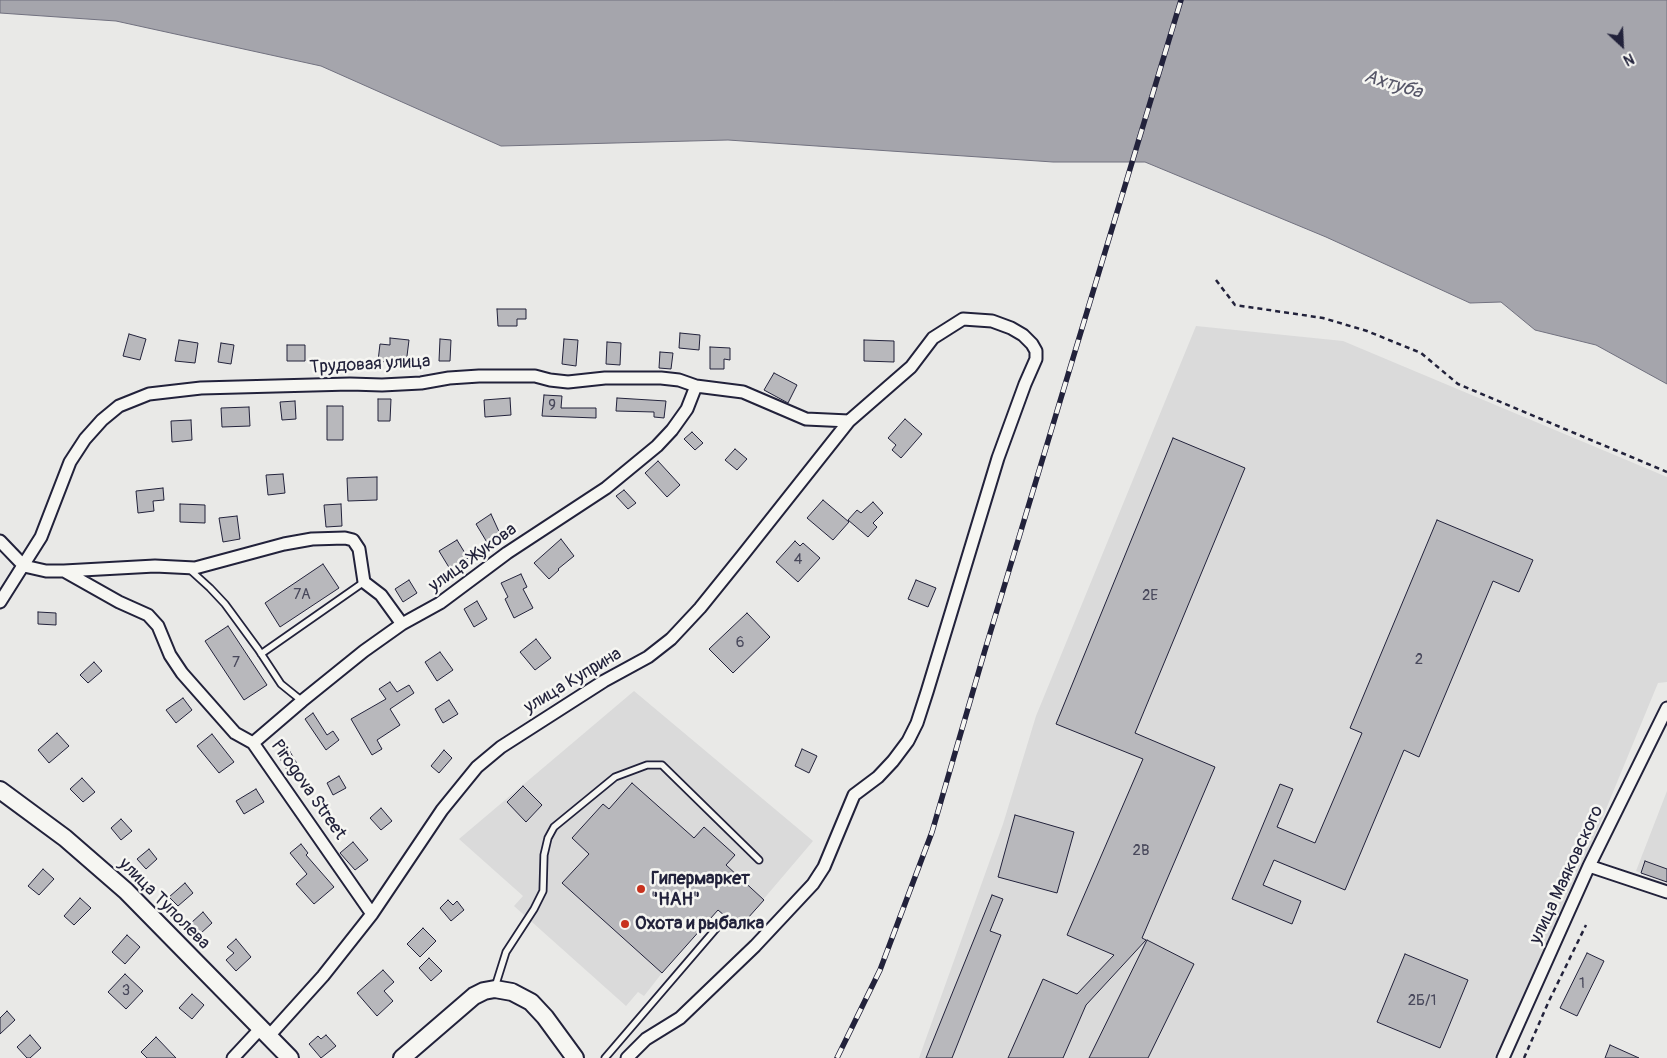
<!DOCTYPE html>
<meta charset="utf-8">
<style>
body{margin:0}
#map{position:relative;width:1667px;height:1058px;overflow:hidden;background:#e9e9e7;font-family:Pangolin,sans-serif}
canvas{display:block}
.north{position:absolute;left:1597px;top:20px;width:50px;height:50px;-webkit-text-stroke:4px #f6f6f2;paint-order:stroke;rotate:155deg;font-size:14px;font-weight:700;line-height:20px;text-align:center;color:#22223b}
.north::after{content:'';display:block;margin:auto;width:18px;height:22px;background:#22223b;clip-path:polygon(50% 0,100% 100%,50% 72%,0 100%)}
</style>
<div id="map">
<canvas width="1667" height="1058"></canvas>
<div class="north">N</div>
</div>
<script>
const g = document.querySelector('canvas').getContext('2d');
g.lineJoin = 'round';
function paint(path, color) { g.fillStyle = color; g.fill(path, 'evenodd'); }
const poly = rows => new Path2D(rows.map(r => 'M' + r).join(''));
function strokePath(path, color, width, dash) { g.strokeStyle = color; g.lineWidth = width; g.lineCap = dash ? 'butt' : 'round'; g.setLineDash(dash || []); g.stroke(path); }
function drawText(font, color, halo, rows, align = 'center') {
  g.font = font + ' Pangolin,sans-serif'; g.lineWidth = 5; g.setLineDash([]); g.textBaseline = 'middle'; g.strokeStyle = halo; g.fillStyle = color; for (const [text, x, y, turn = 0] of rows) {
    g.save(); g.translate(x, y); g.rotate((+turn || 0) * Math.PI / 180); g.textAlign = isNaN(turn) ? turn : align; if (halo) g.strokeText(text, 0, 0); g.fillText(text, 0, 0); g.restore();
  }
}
paint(poly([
 [1196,326,1343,341,1667,477,1667,682,1658,683,1552,940,1494,1058,919,1058,1003,824,1036,716],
 [634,691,813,841,739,928,718,910,662,973,644,996,638,992,626,1006,514,906,523,896,459,839],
 [1667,791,1667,883,1636,871]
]), '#dadada');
const water = poly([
 [0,0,1667,0,1667,384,1596,345,1535,330,1501,302,1470,303,1326,237,1145,162,1053,162,728,140,501,146,321,66,116,21,0,13,0,0]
]);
paint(water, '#a5a5ac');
strokePath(water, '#71717f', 1);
const building = poly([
 [497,309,526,309,526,319,517,319,517,326,498,326,497,309],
 [680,333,700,335,699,350,679,348,680,333],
 [129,334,146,339,140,360,123,356,129,334],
 [390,338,409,340,406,364,378,361,380,344,390,345,390,338],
 [440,339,451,340,450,361,439,361,440,339],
 [564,339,578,340,576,366,562,364,564,339],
 [179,340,198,343,195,363,175,361,179,340],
 [864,340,894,341,894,362,864,361,864,340],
 [607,342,621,343,620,365,606,364,607,342],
 [221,343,234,345,231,364,218,362,221,343],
 [287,345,305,345,305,361,287,361,287,345],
 [710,347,730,348,730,360,724,359,724,369,710,369,710,347],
 [660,352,673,353,671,369,659,368,660,352],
 [774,373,797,385,788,403,764,390,774,373],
 [544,395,562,396,561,408,596,408,596,418,542,416,544,395],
 [510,398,511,415,485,417,484,400,510,398],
 [617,398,666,401,664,418,654,417,654,412,616,411,617,398],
 [378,399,391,399,390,421,378,421,378,399],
 [295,401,296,419,282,420,280,402,295,401],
 [327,406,343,406,343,440,327,440,327,406],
 [249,407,250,426,222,427,221,408,249,407],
 [905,419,922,434,901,458,892,450,896,445,888,438,905,419],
 [191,420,192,440,172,442,171,421,191,420],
 [692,432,703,443,695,450,684,439,692,432],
 [1173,438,1245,468,1135,733,1215,767,1142,938,1146,940,1086,1005,1063,1058,1008,1058,1043,979,1077,994,1114,955,1067,935,1143,759,1056,724,1173,438],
 [735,449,747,459,737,470,725,460,735,449],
 [658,461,680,485,667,497,645,473,658,461],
 [283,474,285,493,268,495,266,475,283,474],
 [377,477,377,500,348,501,347,478,377,477],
 [163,488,164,500,153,501,154,511,138,513,136,491,163,488],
 [624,490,636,503,628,509,616,496,624,490],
 [823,500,849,522,833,540,807,518,823,500],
 [873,502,883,513,873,523,877,527,868,537,848,520,857,510,861,513,873,502],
 [180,504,205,505,205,523,180,522,180,504],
 [341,504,342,526,326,527,324,505,341,504],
 [491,514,501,536,488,544,476,524,491,514],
 [237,516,240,539,223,542,219,518,237,516],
 [1437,520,1533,560,1519,592,1493,581,1419,757,1404,750,1345,890,1274,860,1263,885,1301,901,1292,924,1232,899,1280,784,1293,789,1277,827,1315,843,1362,733,1350,728,1437,520],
 [561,539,574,556,558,569,559,570,549,579,534,563,561,539],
 [457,540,468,558,450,569,439,551,457,540],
 [795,541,800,546,803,543,820,558,798,582,776,562,795,541],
 [323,564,339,588,280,627,265,603,323,564],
 [521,574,527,587,523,589,533,608,514,618,505,599,508,597,501,583,521,574],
 [409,580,417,593,403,602,395,589,409,580],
 [916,580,936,588,928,607,908,599,916,580],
 [477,601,487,619,474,627,464,609,477,601],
 [38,612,56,613,56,625,38,624,38,612],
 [747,613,770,637,733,673,709,649,747,613],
 [228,626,267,685,244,700,205,641,228,626],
 [536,639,551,658,535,670,520,652,536,639],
 [440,652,453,670,437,681,425,662,440,652],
 [94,662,102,671,88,683,80,675,94,662],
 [390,682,397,692,409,685,414,693,390,709,400,725,377,740,382,749,372,755,351,719,386,699,379,689,390,682],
 [183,698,192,710,176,723,166,710,183,698],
 [449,700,458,714,443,723,435,709,449,700],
 [313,713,327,735,333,731,339,740,326,750,305,719,313,713],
 [57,733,69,746,49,763,38,750,57,733],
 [212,734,234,762,219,773,197,746,212,734],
 [802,749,817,756,809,773,795,766,802,749],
 [289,750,299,767,289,773,279,757,289,750],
 [444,750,452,758,439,773,431,766,444,750],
 [339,776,346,788,333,795,327,783,339,776],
 [82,778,95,792,83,802,70,789,82,778],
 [632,783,694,838,704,827,735,855,726,865,764,900,739,928,718,910,662,973,562,883,589,854,572,838,603,804,609,809,632,783],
 [523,786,542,805,526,822,507,802,523,786],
 [256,789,264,802,244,814,236,801,256,789],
 [381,808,392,821,381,830,370,818,381,808],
 [1015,815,1074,832,1057,893,998,877,1015,815],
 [121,819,132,831,121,840,111,828,121,819],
 [353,842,368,860,355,870,340,853,353,842],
 [301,844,308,853,306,855,334,887,314,904,296,884,307,874,290,853,301,844],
 [149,849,157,859,146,869,137,859,149,849],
 [1645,861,1667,869,1667,882,1641,873,1645,861],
 [43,869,54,879,39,895,28,886,43,869],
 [185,883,193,893,178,906,169,897,185,883],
 [992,895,1003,899,990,931,1001,935,952,1058,926,1058,992,895],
 [80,898,91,908,74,925,64,916,80,898],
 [448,900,453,905,457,901,464,910,451,921,440,908,448,900],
 [203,912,212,923,200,934,191,923,203,912],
 [423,928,436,941,420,957,407,944,423,928],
 [127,935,140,947,125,964,112,952,127,935],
 [236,939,251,957,236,971,226,960,234,953,227,947,236,939],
 [1147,940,1194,964,1148,1058,1089,1058,1147,940],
 [1587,953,1604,961,1577,1016,1560,1008,1587,953],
 [1405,954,1468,980,1440,1048,1377,1022,1405,954],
 [429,958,442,971,431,981,419,968,429,958],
 [383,970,394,982,384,991,393,1001,377,1016,357,993,383,970],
 [125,974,143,991,126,1009,108,992,125,974],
 [192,994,204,1005,192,1019,179,1008,192,994],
 [7,1011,15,1020,0,1034,0,1018,7,1011],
 [30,1035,41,1048,30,1058,27,1058,17,1047,30,1035],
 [326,1035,336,1046,321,1058,309,1044,318,1036,321,1039,326,1035],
 [156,1037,176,1058,147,1058,141,1052,156,1037],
 [1610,1045,1639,1058,1605,1058,1610,1045]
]);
paint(building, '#b8b8bc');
strokePath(building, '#22223b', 1);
const lane = poly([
 [188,568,210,588,225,604,258,649,281,684,302,701],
 [261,654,364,582],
 [495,987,506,952,534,909,543,891,544,855,548,838,554,827,615,777,647,765,662,765,759,860],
 [605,1058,720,924]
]);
const street = poly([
 [0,541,24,566,46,571,64,571,119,602,148,615,158,626,170,655,182,673,235,733,253,743,372,914],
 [64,571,155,566,195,568,284,544,312,539,345,538,353,540,359,549,364,582,381,595,402,624],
 [0,602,41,537,70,462,85,439,102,420,119,406,149,394,201,388,350,384,382,385,421,383,449,378,479,376,535,376,550,380,568,382,605,378,661,378,679,380,696,386,743,392,806,419,849,421],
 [253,743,302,701,364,651,402,624,440,603,507,553,606,488,657,446,672,430,687,409,696,386],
 [1589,866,1667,892],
 [268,1037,323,976,372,914,442,810,477,767,501,747,604,681,648,657,671,639,700,608,742,556,849,421,911,367,933,338,963,319,992,321,1011,328,1023,335,1032,344,1036,351,1036,359,1025,384,998,458,927,692,917,723,908,741,893,761,878,777,854,795,824,867,813,884,755,946,680,1018,646,1039,627,1058],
 [233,1058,260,1029],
 [1503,1058,1589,866,1667,708]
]);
const secondary = poly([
 [0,790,65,838,126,891,290,1058],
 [402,1058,474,996,484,991,495,989,512,992,531,1002,545,1017,575,1058]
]);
strokePath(lane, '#22223b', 9);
strokePath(street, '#22223b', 15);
strokePath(secondary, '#22223b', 20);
strokePath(poly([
 [1216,280,1235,305,1323,318,1367,331,1421,353,1458,384,1667,472],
 [1524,1058,1548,1003,1586,925]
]), '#22223b', 2.5, [5, 4]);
strokePath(lane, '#f6f6f2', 5.5);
strokePath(street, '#f6f6f2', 11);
strokePath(secondary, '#f6f6f2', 16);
const rail = poly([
 [837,1058,880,970,932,832,985,650,1181,0]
]);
strokePath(rail, '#22223b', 5.5);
strokePath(rail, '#f6f6f2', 4, [11]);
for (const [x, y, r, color] of [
 [641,889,5,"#c8321e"],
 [625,924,5,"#c8321e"]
]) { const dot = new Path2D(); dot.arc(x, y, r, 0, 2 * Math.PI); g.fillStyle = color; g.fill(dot); strokePath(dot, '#f6f6f2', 2); }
drawText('15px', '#48485b', null, [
 ["9",552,406],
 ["4",798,560],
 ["7А",302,595],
 ["2Е",1150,596],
 ["6",740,643],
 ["2",1419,660],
 ["7",236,663],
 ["2В",1141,851],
 ["1",1582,984],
 ["3",126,991],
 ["2Б/1",1422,1001]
]);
drawText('18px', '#22223b', '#f6f6f2', [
 ["Трудовая улица",370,365,-3],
 ["улица Жукова",473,558,-36],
 ["улица Куприна",573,681,-31],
 ["Pirogova Street",308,790,55],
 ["улица Маяковского",1567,875,-65],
 ["улица Туполева",164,904,45]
]);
drawText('bold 18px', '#22223b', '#f6f6f2', [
 ["Гипермаркет",651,879],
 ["\"НАН\"",651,900],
 ["Охота и рыбалка",635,924]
], 'left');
drawText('italic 19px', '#565668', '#f6f6f2', [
 ["Ахтуба",1393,85,17]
]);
</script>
